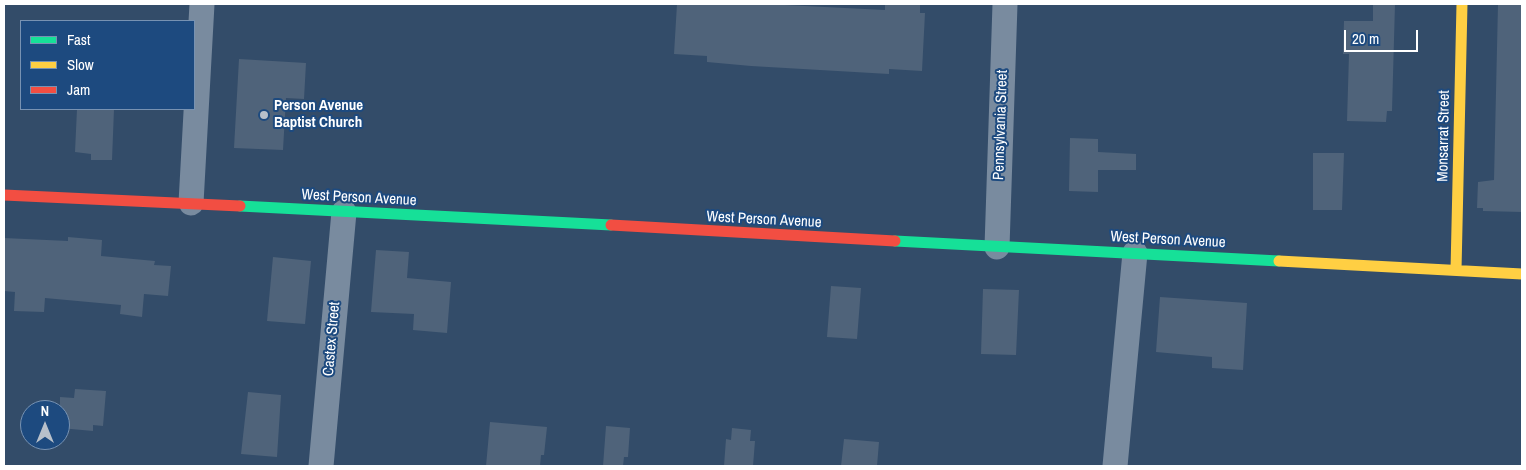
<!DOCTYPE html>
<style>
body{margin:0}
#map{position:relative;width:1526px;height:470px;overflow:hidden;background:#334c69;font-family:"Archivo Narrow",sans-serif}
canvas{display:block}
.frame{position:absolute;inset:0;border:5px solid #fff;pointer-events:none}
.legend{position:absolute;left:20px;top:20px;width:175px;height:90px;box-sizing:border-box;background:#1d4a7f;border:1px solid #7792b2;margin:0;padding:6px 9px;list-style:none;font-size:15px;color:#fff}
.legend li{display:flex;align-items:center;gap:10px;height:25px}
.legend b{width:25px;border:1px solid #7792b2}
.north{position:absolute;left:20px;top:400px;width:50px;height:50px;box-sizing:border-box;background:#1d4a7f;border:1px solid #7792b2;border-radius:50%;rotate:0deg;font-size:14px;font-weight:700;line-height:20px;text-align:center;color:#fff}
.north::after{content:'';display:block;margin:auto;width:18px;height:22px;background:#b8c0ca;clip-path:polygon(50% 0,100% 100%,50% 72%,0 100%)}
.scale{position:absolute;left:1344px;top:30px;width:74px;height:22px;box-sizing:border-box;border:2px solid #fff;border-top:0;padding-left:6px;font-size:15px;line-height:18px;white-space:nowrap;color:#fff;-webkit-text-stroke:4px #1d4a7f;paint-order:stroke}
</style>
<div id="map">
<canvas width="1526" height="470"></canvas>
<div class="frame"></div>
<ul class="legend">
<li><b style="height:6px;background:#16e098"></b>Fast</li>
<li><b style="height:6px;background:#ffcf43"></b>Slow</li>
<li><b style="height:6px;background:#f24e42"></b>Jam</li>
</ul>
<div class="north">N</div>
<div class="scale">20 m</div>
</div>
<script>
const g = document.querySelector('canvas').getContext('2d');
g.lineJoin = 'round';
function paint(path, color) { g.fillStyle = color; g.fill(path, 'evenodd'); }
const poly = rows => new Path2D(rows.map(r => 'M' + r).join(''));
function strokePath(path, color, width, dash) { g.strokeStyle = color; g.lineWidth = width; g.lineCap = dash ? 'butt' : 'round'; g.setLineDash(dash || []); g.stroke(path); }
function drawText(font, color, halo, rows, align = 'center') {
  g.font = font + ' "Archivo Narrow",sans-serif'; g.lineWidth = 4; g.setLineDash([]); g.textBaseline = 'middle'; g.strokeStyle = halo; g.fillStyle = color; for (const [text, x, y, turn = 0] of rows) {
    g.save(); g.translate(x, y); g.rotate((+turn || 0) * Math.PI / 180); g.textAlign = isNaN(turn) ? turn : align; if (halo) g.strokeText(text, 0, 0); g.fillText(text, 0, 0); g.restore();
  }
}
paint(poly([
 [677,4,765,4,885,10,885,4,920,4,920,13,925,13,922,71,889,69,889,74,751,66,707,62,707,56,674,54],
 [1373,4,1395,4,1392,111,1387,111,1386,122,1347,121,1349,54,1343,54,1344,21,1373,21],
 [1498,4,1522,4,1522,212,1483,211,1483,208,1477,208,1478,182,1494,180],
 [239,59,306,63,304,99,286,98,283,150,234,148],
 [77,109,114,109,112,160,91,160,91,154,75,152],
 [1070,138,1098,139,1098,152,1136,154,1136,170,1098,170,1098,192,1069,191],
 [1313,153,1344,153,1342,210,1313,210],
 [68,237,102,240,101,256,155,261,154,265,171,266,168,296,144,294,142,317,120,314,121,305,45,298,44,312,14,311,15,292,4,291,4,238,68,241],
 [376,250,409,252,407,278,451,282,447,333,413,330,414,314,371,312],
 [273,257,311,261,305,324,267,321],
 [831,286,861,288,857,339,827,337],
 [983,289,1019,290,1016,355,981,354],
 [1160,297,1247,303,1243,370,1212,368,1212,357,1156,352],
 [75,389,106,391,103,426,93,425,93,431,60,428,60,397,74,398],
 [248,392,281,395,277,457,241,454],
 [490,422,547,427,544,455,541,455,540,466,486,466],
 [606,426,630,428,628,457,624,457,623,466,603,466],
 [732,428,751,430,750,441,755,441,753,466,724,466,726,439,731,440],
 [844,439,879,442,877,466,841,466]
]), '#4f637a');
strokePath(poly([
 [191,203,202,4],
 [997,247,1005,4],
 [321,466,344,212],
 [1115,466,1135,253]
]), '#798b9f', 25);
strokePath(poly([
 [240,206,611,225],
 [895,241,1279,261]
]), '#16e098', 11);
strokePath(poly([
 [1279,261,1522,274],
 [1456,270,1462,4]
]), '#ffcf43', 11);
strokePath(poly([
 [4,195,240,206],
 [611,225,895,241]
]), '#f24e42', 11);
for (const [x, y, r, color] of [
 [264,115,5,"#b8c0ca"]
]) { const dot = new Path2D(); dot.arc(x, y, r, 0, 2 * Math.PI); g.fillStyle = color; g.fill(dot); strokePath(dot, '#1d4a7f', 2); }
drawText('bold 15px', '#fff', '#1d4a7f', [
 ["Person Avenue",274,106],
 ["Baptist Church",274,123]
], 'left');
drawText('15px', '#fff', '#1d4a7f', [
 ["Pennsylvania Street",1001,125,-88],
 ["Monsarrat Street",1444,136,-89],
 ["West Person Avenue",359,198,3],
 ["West Person Avenue",764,220,3],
 ["West Person Avenue",1168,240,3],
 ["Castex Street",332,339,-85]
]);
</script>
